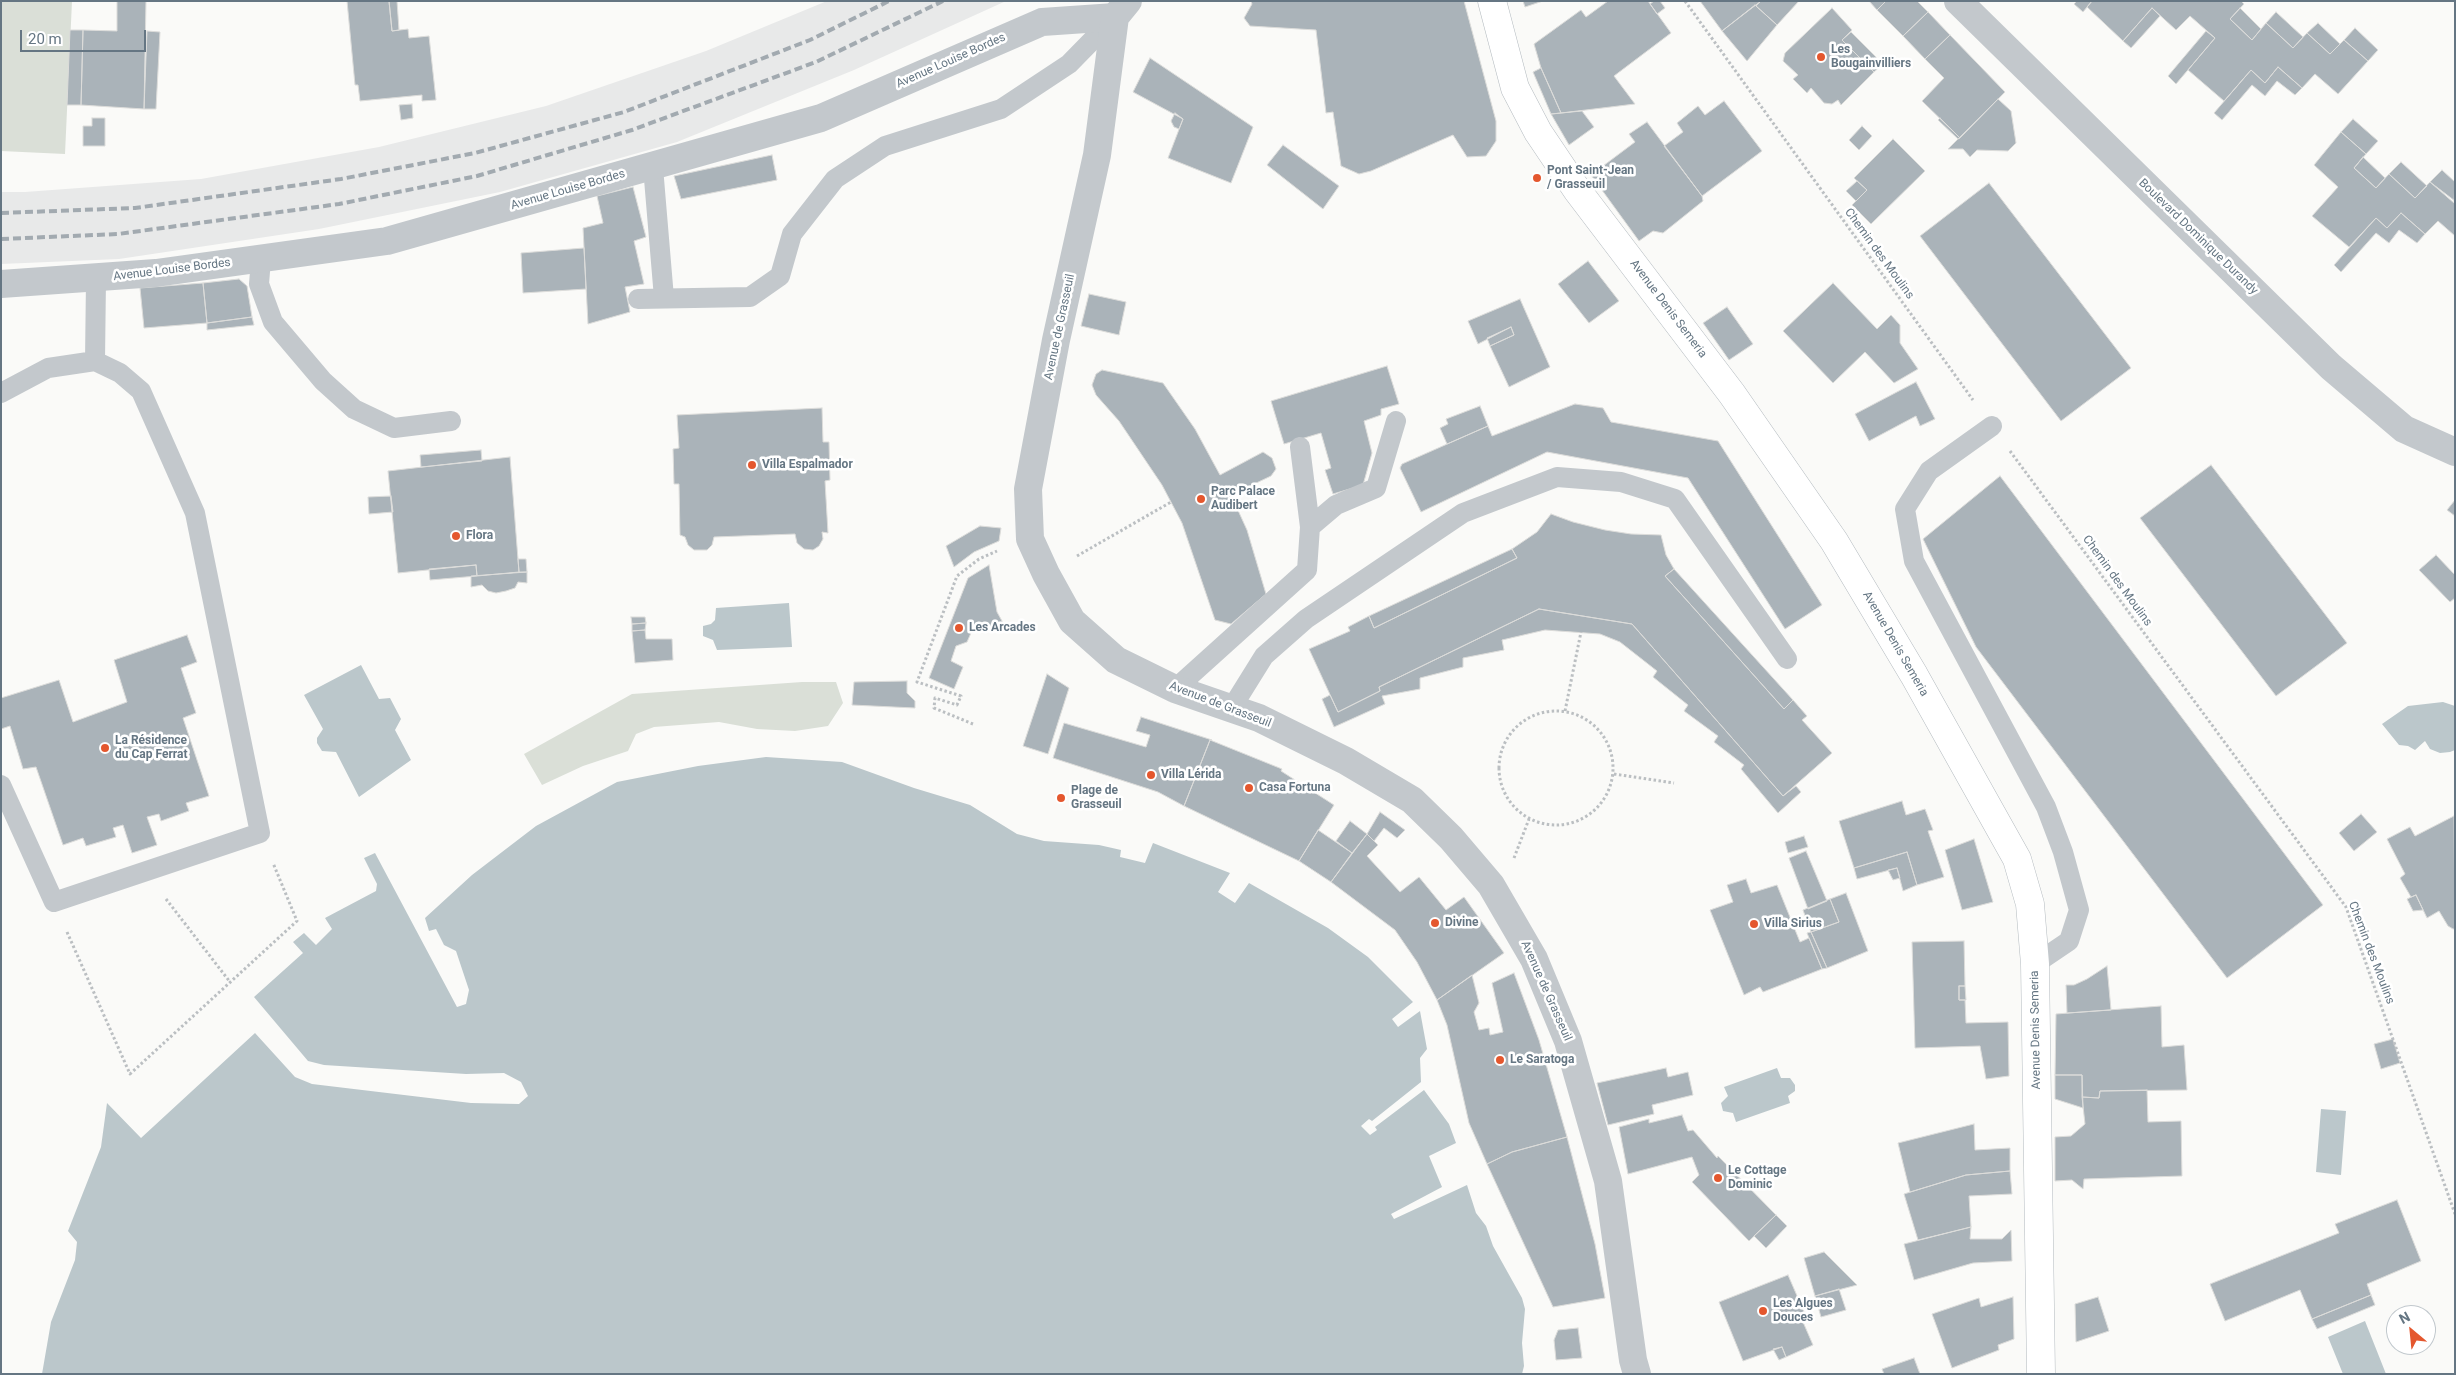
<!DOCTYPE html>
<meta charset="utf-8">
<style>
body{margin:0}
#map{position:relative;width:2456px;height:1375px;overflow:hidden;background:#fafaf8;font-family:Roboto,sans-serif}
canvas{display:block}
.frame{position:absolute;inset:0;border:2px solid #657683;pointer-events:none}
.north{position:absolute;left:2386px;top:1305px;width:50px;height:50px;box-sizing:border-box;background:#fff;border:1px solid #c1c8cd;border-radius:50%;rotate:332deg;font-size:14px;font-weight:700;line-height:20px;text-align:center;color:#657683}
.north::after{content:'';display:block;margin:auto;width:18px;height:22px;background:#e4572e;clip-path:polygon(50% 0,100% 100%,50% 72%,0 100%)}
.scale{position:absolute;left:20px;top:30px;width:126px;height:22px;box-sizing:border-box;border:2px solid #657683;border-top:0;padding-left:6px;font-size:15px;line-height:18px;white-space:nowrap;color:#657683;-webkit-text-stroke:4px #fff;paint-order:stroke}
</style>
<div id="map">
<canvas width="2456" height="1375"></canvas>
<div class="frame"></div>
<div class="north">N</div>
<div class="scale">20 m</div>
</div>
<script>
const g = document.querySelector('canvas').getContext('2d');
g.lineJoin = 'round';
function paint(path, color) { g.fillStyle = color; g.fill(path, 'evenodd'); }
const poly = rows => new Path2D(rows.map(r => 'M' + r).join(''));
function strokePath(path, color, width, dash) { g.strokeStyle = color; g.lineWidth = width; g.lineCap = dash ? 'butt' : 'round'; g.setLineDash(dash || []); g.stroke(path); }
function drawText(font, color, halo, rows, align = 'center') {
  g.font = font + ' Roboto,sans-serif'; g.lineWidth = 5; g.setLineDash([]); g.textBaseline = 'middle'; g.strokeStyle = halo; g.fillStyle = color; for (const [text, x, y, turn = 0] of rows) {
    g.save(); g.translate(x, y); g.rotate((+turn || 0) * Math.PI / 180); g.textAlign = isNaN(turn) ? turn : align; if (halo) g.strokeText(text, 0, 0); g.fillText(text, 0, 0); g.restore();
  }
}
paint(poly([
 [827,1,1006,1,854,70,677,142,500,192,319,229,119,259,1,264,1,192,25,192,201,179,379,147,546,106,706,51]
]), '#e8e9e9');
paint(poly([
 [1,1,72,1,65,154,1,151],
 [802,682,836,682,843,703,828,726,795,731,757,729,719,722,654,727,636,734,628,751,583,766,542,785,524,754,632,694]
]), '#dadfd7');
paint(poly([
 [789,603,792,647,717,650,713,640,703,636,703,626,711,624,715,620,716,608],
 [361,665,379,699,390,698,401,719,395,730,411,760,359,797,336,752,322,751,317,743,317,738,323,729,304,695],
 [2443,702,2455,706,2455,750,2450,752,2440,753,2430,749,2425,741,2415,750,2408,746,2399,745,2382,724,2408,706],
 [766,757,842,762,914,788,970,805,1017,834,1044,841,1099,845,1121,850,1120,857,1145,863,1153,843,1230,873,1218,892,1235,903,1249,883,1328,928,1368,957,1413,1002,1392,1019,1398,1027,1420,1011,1427,1049,1420,1058,1421,1082,1372,1121,1369,1119,1361,1126,1370,1135,1377,1130,1375,1127,1424,1090,1449,1124,1456,1143,1429,1156,1442,1187,1391,1214,1394,1219,1467,1185,1476,1213,1486,1226,1493,1246,1522,1298,1525,1309,1522,1343,1524,1366,1522,1374,42,1374,51,1322,75,1260,77,1242,68,1231,101,1147,107,1103,141,1138,255,1033,295,1077,312,1084,471,1103,519,1104,528,1096,521,1082,504,1073,466,1074,324,1065,308,1061,254,997,303,953,293,942,304,933,316,945,332,929,325,918,376,891,377,884,364,858,375,853,457,1007,466,1004,469,990,456,951,444,945,436,929,429,931,425,918,472,875,536,826,617,782,698,766],
 [1777,1068,1781,1078,1790,1078,1795,1085,1795,1091,1788,1096,1790,1103,1736,1122,1733,1113,1723,1111,1721,1103,1728,1096,1724,1087],
 [2321,1109,2346,1111,2341,1175,2316,1172],
 [2365,1321,2386,1374,2343,1374,2328,1337]
]), '#bbc7cb');
const building = poly([
 [117,1,146,1,144,109,81,105,83,30,117,31,117,1],
 [347,1,389,1,392,31,408,29,409,38,429,36,436,100,422,101,422,95,360,101,358,85,355,85,347,1],
 [389,1,397,1,399,30,392,31,389,1],
 [1251,1,1464,1,1496,121,1496,141,1486,156,1467,157,1453,135,1371,171,1359,174,1341,166,1333,112,1326,113,1316,30,1250,26,1244,18,1252,4,1251,1],
 [1523,1,1543,1,1525,7,1523,1],
 [1608,1,1648,1,1671,33,1614,76,1635,104,1561,113,1541,68,1534,44,1581,10,1586,17,1608,1],
 [1654,1,1660,1,1665,8,1657,14,1650,4,1654,1],
 [1700,1,1761,1,1722,31,1700,1],
 [1761,1,1799,1,1777,25,1756,6,1761,1],
 [1869,1,1886,1,1877,10,1869,1],
 [1886,1,1917,1,1928,12,1903,36,1877,10,1886,1],
 [2077,1,2092,1,2083,12,2074,4,2077,1],
 [2092,1,2241,1,2244,4,2230,19,2252,40,2266,23,2293,48,2307,33,2330,54,2344,40,2368,61,2338,94,2315,74,2302,88,2278,67,2265,83,2251,70,2224,101,2188,70,2215,38,2190,16,2176,30,2152,8,2123,41,2087,7,2092,1],
 [1755,5,1777,25,1747,61,1722,31,1755,5],
 [1832,8,1852,30,1842,40,1874,72,1841,105,1838,100,1832,104,1824,103,1811,88,1807,93,1793,79,1798,75,1783,61,1785,53,1832,8],
 [2152,8,2160,16,2131,48,2123,41,2152,8],
 [2240,8,2261,29,2252,40,2230,19,2240,8],
 [1928,12,1950,35,1925,59,1903,36,1928,12],
 [2276,12,2303,37,2293,48,2266,23,2276,12],
 [2318,23,2340,44,2330,54,2307,33,2318,23],
 [2355,28,2378,50,2368,61,2344,40,2355,28],
 [70,30,83,30,81,105,67,105,70,30],
 [147,31,160,32,156,109,144,109,147,31],
 [2206,31,2215,38,2176,84,2168,76,2206,31],
 [1851,32,1883,64,1874,72,1842,40,1851,32],
 [1950,35,2005,92,1960,138,1922,101,1944,78,1925,59,1950,35],
 [1150,58,1253,127,1231,183,1168,158,1183,119,1133,92,1150,58],
 [2278,67,2302,88,2295,95,2277,81,2265,96,2252,85,2222,120,2214,113,2251,70,2265,83,2278,67],
 [1541,68,1561,113,1551,114,1533,72,1541,68],
 [1998,99,2011,111,2016,143,2008,151,1977,150,1970,157,1963,149,1948,149,1998,99],
 [1724,101,1762,151,1702,196,1664,146,1683,132,1677,123,1698,106,1705,115,1724,101],
 [412,104,413,118,401,120,399,105,412,104],
 [1582,111,1594,127,1569,145,1551,114,1582,111],
 [1175,113,1183,119,1179,129,1174,127,1171,121,1175,113],
 [92,118,105,118,105,146,83,146,83,126,92,126,92,118],
 [1940,118,1960,138,1958,139,1938,120,1940,118],
 [2353,119,2378,141,2366,154,2341,132,2353,119],
 [1647,122,1702,196,1703,201,1663,233,1653,231,1639,241,1591,175,1635,142,1629,134,1647,122],
 [1862,126,1872,136,1859,150,1849,140,1862,126],
 [2341,132,2366,154,2354,168,2376,188,2389,174,2415,198,2430,182,2455,201,2455,236,2438,221,2425,234,2401,213,2387,228,2376,218,2349,247,2312,216,2338,187,2314,165,2341,132],
 [1893,139,1925,171,1871,224,1852,205,1867,190,1854,178,1893,139],
 [1283,145,1339,186,1323,209,1267,165,1283,145],
 [772,155,777,180,681,199,674,176,772,155],
 [2363,157,2385,178,2376,188,2354,168,2363,157],
 [2401,162,2427,186,2415,198,2389,174,2401,162],
 [2442,170,2455,182,2454,203,2430,182,2442,170],
 [1857,181,1867,190,1856,201,1846,191,1857,181],
 [1989,183,2131,368,2061,421,1920,236,1989,183],
 [633,187,646,237,634,241,644,284,625,287,630,312,588,324,583,228,603,223,597,196,633,187],
 [2401,213,2425,234,2417,243,2399,230,2389,243,2376,233,2341,272,2334,265,2376,218,2387,228,2401,213],
 [584,248,586,289,523,293,521,253,584,248],
 [1588,261,1619,301,1589,323,1558,284,1588,261],
 [239,279,247,286,252,317,207,323,203,283,239,279],
 [203,283,207,323,144,328,140,288,203,283],
 [1833,283,1877,329,1891,315,1900,325,1900,343,1918,369,1894,383,1865,352,1833,383,1783,331,1833,283],
 [1089,294,1126,302,1119,335,1081,326,1089,294],
 [1520,299,1550,367,1509,387,1490,346,1514,335,1511,327,1478,344,1468,321,1520,299],
 [1727,307,1753,344,1729,360,1703,323,1727,307],
 [252,317,254,325,207,330,207,323,252,317],
 [1511,327,1514,335,1490,346,1487,338,1511,327],
 [1387,366,1399,404,1381,409,1381,415,1364,421,1372,453,1363,485,1333,494,1325,470,1331,468,1321,433,1284,444,1271,401,1387,366],
 [1102,370,1163,383,1195,429,1220,475,1263,452,1272,458,1276,469,1271,476,1231,495,1247,530,1266,594,1231,624,1215,620,1182,523,1162,485,1119,421,1096,395,1092,385,1096,374,1102,370],
 [1916,382,1935,419,1920,426,1916,416,1869,441,1855,414,1916,382],
 [1575,404,1603,408,1611,422,1718,441,1822,605,1785,629,1688,478,1547,452,1421,512,1400,468,1402,464,1488,426,1492,436,1575,404],
 [1480,406,1488,426,1447,444,1440,428,1448,424,1446,419,1480,406],
 [822,408,823,442,829,442,830,480,825,481,828,533,822,532,823,539,819,546,813,550,804,549,797,543,795,534,714,537,712,545,707,550,694,550,688,545,685,537,680,535,679,484,674,484,673,449,679,448,677,415,822,408],
 [481,450,482,461,421,467,420,455,481,450],
 [510,457,519,572,477,576,476,565,398,573,388,471,510,457],
 [2211,465,2347,643,2276,696,2140,518,2211,465],
 [2000,476,2323,905,2227,978,1976,647,1923,539,2000,476],
 [391,496,393,512,369,514,368,497,391,496],
 [2455,500,2455,516,2447,510,2455,500],
 [1551,514,1573,522,1605,530,1631,534,1661,535,1666,555,1674,569,1665,576,1784,709,1793,700,1807,716,1802,720,1832,753,1783,796,1632,624,1539,609,1379,687,1380,691,1338,712,1309,649,1350,631,1348,627,1369,616,1374,628,1517,558,1512,549,1537,532,1551,514],
 [980,526,1001,528,999,541,974,552,954,567,946,546,980,526],
 [1512,549,1517,558,1374,628,1369,616,1512,549],
 [2436,555,2455,575,2455,598,2450,602,2419,570,2436,555],
 [518,559,526,559,527,572,519,572,518,559],
 [476,565,477,576,430,580,429,569,476,565],
 [989,565,997,612,1007,630,970,626,971,633,967,642,956,646,951,661,963,667,954,689,929,678,968,578,989,565],
 [1674,569,1793,700,1784,709,1665,576,1674,569],
 [527,572,527,583,518,582,515,588,506,591,496,593,488,591,482,585,471,587,471,576,527,572],
 [1539,609,1632,624,1783,796,1796,786,1801,792,1778,813,1741,769,1744,765,1714,742,1718,736,1684,711,1688,705,1653,677,1657,671,1620,642,1600,634,1545,630,1502,640,1504,650,1463,658,1463,667,1420,678,1420,689,1382,696,1385,704,1334,727,1322,699,1330,695,1338,712,1380,691,1379,687,1539,609],
 [631,617,645,617,646,623,632,624,631,617],
 [646,623,645,630,632,631,632,624,646,623],
 [645,630,646,639,672,639,673,660,635,663,632,631,645,630],
 [187,635,197,662,181,668,196,713,183,718,209,796,186,803,189,811,161,821,159,814,147,817,157,845,132,853,123,825,113,828,116,837,86,846,83,838,63,845,36,767,23,769,10,726,1,729,1,698,59,680,73,722,127,702,114,660,187,635],
 [1047,674,1069,688,1048,754,1023,746,1047,674],
 [907,681,907,693,915,701,915,708,852,705,854,682,907,681],
 [1141,717,1212,740,1210,740,1184,806,1158,792,1053,758,1064,723,1146,747,1150,735,1136,731,1141,717],
 [1210,740,1282,769,1281,771,1334,805,1299,861,1184,806,1210,740],
 [1902,801,1906,815,1925,809,1933,830,1928,831,1944,877,1917,885,1907,852,1854,868,1839,821,1902,801],
 [1380,812,1405,830,1397,838,1384,828,1374,841,1367,834,1380,812],
 [2361,814,2377,832,2354,851,2339,833,2361,814],
 [2454,816,2455,929,2453,929,2448,926,2439,911,2427,918,2416,895,2411,897,2400,878,2405,874,2387,839,2410,827,2415,836,2454,816],
 [1350,821,1367,834,1352,853,1336,841,1350,821],
 [1318,830,1352,853,1331,882,1299,861,1318,830],
 [1367,834,1378,845,1367,856,1400,892,1419,877,1446,910,1464,897,1504,953,1437,1000,1417,962,1395,930,1331,882,1367,834],
 [1804,836,1808,847,1788,853,1785,842,1804,836],
 [1974,839,1993,902,1962,910,1945,850,1974,839],
 [1806,851,1827,901,1808,909,1789,858,1806,851],
 [1907,852,1917,885,1903,891,1897,868,1857,879,1854,868,1907,852],
 [1897,868,1900,878,1893,880,1888,870,1897,868],
 [1746,879,1751,893,1777,885,1800,942,1809,938,1822,969,1763,992,1760,987,1744,995,1710,910,1733,902,1727,885,1746,879],
 [1846,893,1868,951,1827,968,1811,932,1839,922,1830,899,1846,893],
 [2416,895,2423,910,2413,911,2407,899,2416,895],
 [1830,899,1839,922,1811,932,1803,910,1830,899],
 [1811,932,1827,968,1822,969,1807,933,1811,932],
 [1964,941,1965,986,1959,986,1959,1000,1965,1000,1966,1023,2008,1022,2009,1076,1986,1079,1980,1046,1915,1048,1912,942,1964,941],
 [2107,966,2111,1010,2067,1013,2066,985,2074,985,2087,979,2107,966],
 [1514,973,1539,1040,1567,1137,1512,1152,1487,1164,1469,1123,1447,1025,1437,1000,1472,975,1479,1003,1474,1012,1479,1030,1489,1028,1490,1035,1503,1032,1492,983,1514,973],
 [1959,986,1965,986,1966,1000,1959,1000,1959,986],
 [2161,1006,2162,1047,2184,1045,2187,1090,2100,1091,2099,1098,2082,1097,2082,1075,2055,1075,2056,1014,2161,1006],
 [2393,1039,2400,1063,2381,1069,2374,1044,2393,1039],
 [1666,1068,1668,1077,1688,1072,1693,1095,1652,1105,1654,1114,1608,1125,1597,1083,1666,1068],
 [2055,1075,2082,1075,2083,1108,2055,1099,2055,1075],
 [2147,1090,2148,1122,2181,1121,2182,1176,2084,1179,2083,1189,2072,1180,2055,1181,2055,1137,2071,1136,2085,1124,2082,1097,2099,1098,2100,1091,2147,1090],
 [1682,1115,1688,1131,1693,1130,1717,1158,1718,1156,1776,1215,1749,1241,1692,1182,1699,1175,1692,1157,1628,1174,1619,1127,1649,1119,1649,1123,1682,1115],
 [1974,1124,1975,1150,2010,1148,2010,1171,1966,1175,1910,1192,1898,1143,1974,1124],
 [1567,1137,1595,1244,1605,1298,1553,1307,1487,1164,1512,1152,1567,1137],
 [2010,1171,2012,1194,1969,1196,1971,1227,1918,1240,1904,1194,1966,1175,2010,1171],
 [2397,1200,2421,1261,2367,1284,2371,1295,2312,1319,2300,1290,2225,1321,2210,1284,2339,1233,2335,1224,2397,1200],
 [1776,1215,1787,1226,1766,1248,1754,1236,1776,1215],
 [1971,1227,1970,1239,2002,1239,2011,1230,2012,1261,1973,1263,1914,1280,1904,1244,1971,1227],
 [1824,1252,1857,1285,1815,1296,1804,1258,1824,1252],
 [1788,1275,1808,1321,1803,1322,1813,1345,1786,1357,1782,1347,1743,1361,1719,1302,1788,1275],
 [1839,1289,1846,1310,1821,1317,1815,1296,1839,1289],
 [2371,1295,2375,1305,2317,1329,2312,1319,2371,1295],
 [2013,1297,2014,1339,1998,1345,1999,1350,1952,1368,1932,1314,1979,1298,1981,1307,2013,1297],
 [2098,1297,2109,1331,2076,1342,2075,1304,2098,1297],
 [1578,1328,1582,1358,1556,1360,1554,1340,1558,1330,1578,1328],
 [1782,1347,1786,1357,1779,1360,1773,1349,1782,1347],
 [1914,1358,1920,1374,1884,1374,1882,1369,1914,1358]
]);
paint(building, '#aab3b9');
strokePath(building, '#dcdcda', 1);
const secondary = poly([
 [1492,1,1515,88,1538,132,1577,190,1732,394,1834,541,1914,675,2017,859,2030,904,2035,964,2041,1374]
]);
strokePath(secondary, '#b3babf', 29);
strokePath(poly([
 [1685,1,1973,400],
 [2010,451,2346,907,2455,1214],
 [1077,556,1171,502],
 [1565,711,1581,632],
 '1499 768a57 57 0 1 1 114 0a57 57 0 1 1-114 0Z',
 [973,724,934,708,935,698,957,705,961,696,917,682,957,576,979,559,997,551],
 [1614,774,1674,783],
 [1514,858,1529,819],
 [166,899,230,982],
 [67,932,130,1074,297,921,273,863]
]), '#bbbfc2', 3, [2.5, 2.5]);
strokePath(poly([
 [653,167,664,298],
 [261,259,259,284,273,322,323,381,354,409,394,428,451,421],
 [638,299,750,297,780,276,792,234,835,179,885,146,1001,109,1069,64,1115,17],
 [95,361,96,279],
 [1,393,48,368,95,361,120,373,141,391,195,513,260,833,54,902,1,785],
 [1992,426,1929,471,1905,509,1914,561,2046,807,2063,852,2079,910,2069,941,2035,964],
 [1300,447,1310,527],
 [1175,689,1307,570,1310,527,1336,505,1376,488,1396,421],
 [1231,709,1264,656,1306,619,1463,513,1557,477,1621,482,1675,499,1787,659]
]), '#c3c8cc', 20);
strokePath(poly([
 [1958,1,2331,367,2404,429,2455,452],
 [1,284,156,273,387,241,821,118,1042,22,1115,17]
]), '#c3c8cc', 28);
strokePath(poly([
 [1128,1,1115,17,1097,155,1056,340,1028,489,1030,539,1046,574,1072,621,1116,660,1175,689,1259,718,1346,761,1412,800,1451,838,1491,885,1534,959,1568,1041,1608,1181,1633,1360,1637,1374]
]), '#c3c8cc', 28);
strokePath(secondary, '#fff', 28);
strokePath(poly([
 [1,213,135,208,341,179,475,153,624,112,810,40,889,1],
 [1,239,118,234,339,204,477,176,632,130,816,62,943,1]
]), '#a2aab0', 4, [8, 4]);
for (const [x, y, r, color] of [
 [1821,57,5,"#e4572e"],
 [1537,178,5,"#e4572e"],
 [752,465,5,"#e4572e"],
 [1201,499,5,"#e4572e"],
 [456,536,5,"#e4572e"],
 [959,628,5,"#e4572e"],
 [105,748,5,"#e4572e"],
 [1151,775,5,"#e4572e"],
 [1249,788,5,"#e4572e"],
 [1061,798,5,"#e4572e"],
 [1435,923,5,"#e4572e"],
 [1754,924,5,"#e4572e"],
 [1500,1060,5,"#e4572e"],
 [1718,1178,5,"#e4572e"],
 [1763,1311,5,"#e4572e"]
]) { const dot = new Path2D(); dot.arc(x, y, r, 0, 2 * Math.PI); g.fillStyle = color; g.fill(dot); strokePath(dot, '#fff', 2); }
drawText('bold 12px', '#657683', '#fff', [
 ["Les",1831,50],
 ["Bougainvilliers",1831,64],
 ["Pont Saint-Jean",1547,171],
 ["/ Grasseuil",1547,185],
 ["Villa Espalmador",762,465],
 ["Parc Palace",1211,492],
 ["Audibert",1211,506],
 ["Flora",466,536],
 ["Les Arcades",969,628],
 ["La Résidence",115,741],
 ["du Cap Ferrat",115,755],
 ["Villa Lérida",1161,775],
 ["Casa Fortuna",1259,788],
 ["Plage de",1071,791],
 ["Grasseuil",1071,805],
 ["Divine",1445,923],
 ["Villa Sirius",1764,924],
 ["Le Saratoga",1510,1060],
 ["Le Cottage",1728,1171],
 ["Dominic",1728,1185],
 ["Les Algues",1773,1304],
 ["Douces",1773,1318]
], 'left');
drawText('12px', '#657683', '#fff', [
 ["Avenue Louise Bordes",951,61,-24],
 ["Avenue Louise Bordes",568,190,-16],
 ["Boulevard Dominique Durandy",2198,237,44],
 ["Chemin des Moulins",1879,254,54],
 ["Avenue Louise Bordes",172,270,-7],
 ["Avenue Denis Semeria",1668,309,53],
 ["Avenue de Grasseuil",1060,327,-78],
 ["Chemin des Moulins",2117,581,54],
 ["Avenue Denis Semeria",1895,644,60],
 ["Avenue de Grasseuil",1220,705,21],
 ["Chemin des Moulins",2371,953,69],
 ["Avenue de Grasseuil",1546,991,66],
 ["Avenue Denis Semeria",2036,1030,-91]
]);
</script>
